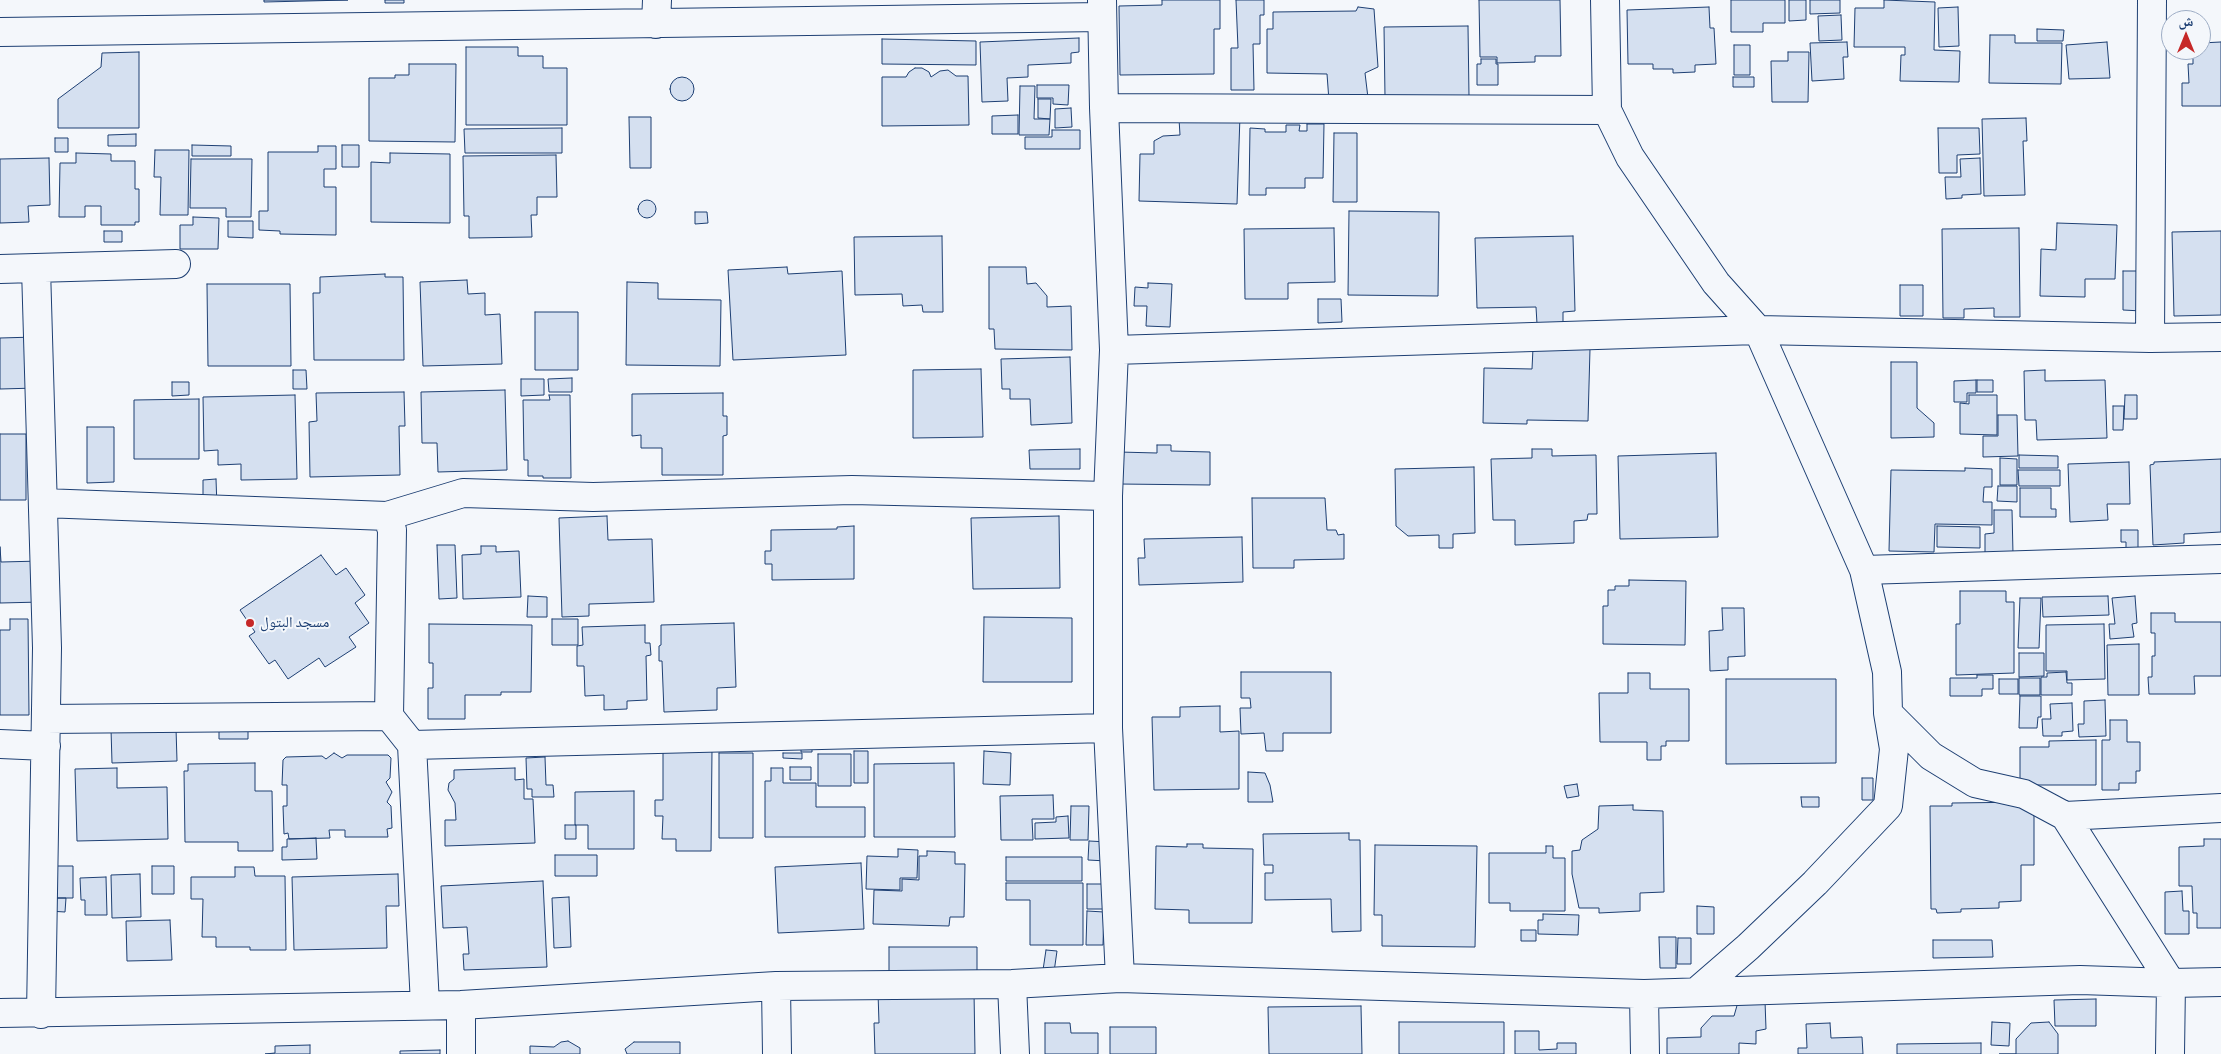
<!DOCTYPE html>
<meta charset="utf-8">
<style>
body{margin:0}
#map{position:relative;width:2221px;height:1054px;overflow:hidden;background:#f4f7fb;font-family:Manrope,"Noto Naskh Arabic",sans-serif}
canvas{display:block}
.north{position:absolute;left:2161px;top:10px;width:50px;height:50px;box-sizing:border-box;background:#f4f7fb;border:1px solid #9eadc5;border-radius:50%;rotate:0deg;font-size:14px;font-weight:700;line-height:20px;text-align:center;color:#1d3f73}
.north::after{content:'';display:block;margin:auto;width:18px;height:22px;background:#c62828;clip-path:polygon(50% 0,100% 100%,50% 72%,0 100%)}
</style>
<div id="map">
<canvas width="2221" height="1054"></canvas>
<div class="north">ش</div>
</div>
<script>
const g = document.querySelector('canvas').getContext('2d');
g.lineJoin = 'round';
function paint(path, color) { g.fillStyle = color; g.fill(path, 'evenodd'); }
const poly = rows => new Path2D(rows.map(r => 'M' + r).join(''));
function strokePath(path, color, width, dash) { g.strokeStyle = color; g.lineWidth = width; g.lineCap = dash ? 'butt' : 'round'; g.setLineDash(dash || []); g.stroke(path); }
function drawText(font, color, halo, rows, align = 'center') {
  g.font = font + ' Manrope,"Noto Naskh Arabic",sans-serif'; g.lineWidth = 4; g.setLineDash([]); g.textBaseline = 'middle'; g.strokeStyle = halo; g.fillStyle = color; for (const [text, x, y, turn = 0] of rows) {
    g.save(); g.translate(x, y); g.rotate((+turn || 0) * Math.PI / 180); g.textAlign = isNaN(turn) ? turn : align; if (halo) g.strokeText(text, 0, 0); g.fillText(text, 0, 0); g.restore();
  }
}
const building = poly([
 [264,0,348,0,264,2,264,0],
 [385,0,404,0,404,3,385,3,385,0],
 [1162,0,1220,0,1220,29,1214,29,1214,74,1120,75,1119,6,1162,5,1162,0],
 [1236,0,1264,0,1264,15,1260,15,1260,44,1253,44,1254,90,1231,90,1231,48,1238,48,1236,0],
 [1479,0,1560,0,1561,56,1535,56,1535,62,1497,63,1497,57,1480,57,1479,0],
 [1731,0,1785,0,1785,23,1763,23,1763,32,1731,32,1731,0],
 [1789,0,1806,0,1806,20,1789,21,1789,0],
 [1810,0,1840,0,1840,13,1810,14,1810,0],
 [1884,0,1935,2,1934,50,1960,51,1959,82,1900,81,1901,55,1905,55,1905,47,1854,47,1855,8,1884,8,1884,0],
 [1358,7,1374,9,1378,67,1365,73,1368,98,1329,101,1327,74,1267,73,1267,29,1273,29,1273,12,1356,11,1358,7],
 [1709,7,1710,28,1714,28,1716,64,1695,65,1695,72,1673,73,1673,69,1653,69,1653,64,1628,64,1627,10,1709,7],
 [1958,7,1959,46,1939,47,1938,8,1958,7],
 [1841,15,1842,40,1819,41,1818,16,1841,15],
 [1468,26,1469,96,1385,97,1384,27,1468,26],
 [2037,29,2064,30,2063,41,2037,41,2037,29],
 [1990,35,2015,35,2015,43,2062,43,2061,84,1989,83,1990,35],
 [1079,38,1079,52,1071,53,1071,63,1028,65,1028,77,1007,78,1008,101,982,102,980,42,1079,38],
 [882,39,976,41,976,65,882,64,882,39],
 [1847,42,1848,57,1843,57,1844,79,1812,81,1810,43,1847,42],
 [2107,42,2110,78,2069,79,2066,45,2107,42],
 [2221,42,2221,106,2182,106,2182,83,2189,83,2188,64,2193,64,2193,50,2201,50,2201,43,2221,42],
 [1734,45,1750,45,1750,75,1734,75,1734,45],
 [466,47,518,47,518,56,543,56,543,68,567,68,567,125,466,125,466,47],
 [139,52,139,128,58,128,58,99,101,67,102,53,139,52],
 [1788,52,1809,52,1808,102,1772,102,1771,61,1788,61,1788,52],
 [1481,59,1496,59,1496,64,1498,64,1498,85,1477,85,1477,64,1481,64,1481,59],
 [409,64,456,64,455,142,369,141,369,78,395,78,395,75,409,75,409,64],
 [915,68,922,68,929,72,931,77,940,71,948,70,956,76,968,76,969,125,882,126,882,77,906,77,909,72,915,68],
 '670 89a12 12 0 1 1 24 0a12 12 0 1 1-24 0Z',
 [1733,77,1754,77,1754,87,1733,87,1733,77],
 [1037,85,1069,85,1068,105,1053,104,1053,98,1037,98,1037,85],
 [1020,86,1035,86,1034,119,1050,119,1049,135,1019,135,1020,86],
 [1038,99,1051,99,1050,119,1038,118,1038,99],
 [1071,108,1072,127,1055,128,1055,109,1071,108],
 [1018,115,1018,134,992,134,992,116,1018,115],
 [1240,116,1237,204,1139,201,1140,154,1154,154,1154,141,1163,136,1180,135,1179,119,1240,116],
 [629,117,651,117,651,168,630,168,629,117],
 [2026,118,2027,141,2023,141,2025,195,1984,196,1982,119,2026,118],
 [1307,124,1324,124,1323,178,1305,178,1305,188,1266,188,1266,195,1249,195,1250,128,1265,129,1265,132,1286,132,1286,125,1300,125,1299,131,1307,131,1307,124],
 [562,128,562,153,465,153,464,129,562,128],
 [1938,128,1979,128,1980,154,1957,155,1957,173,1939,173,1938,128],
 [1052,130,1080,130,1080,149,1025,149,1025,137,1052,137,1052,130],
 [1334,133,1357,133,1357,202,1333,202,1334,133],
 [136,134,136,146,108,146,108,135,136,134],
 [55,138,68,138,68,152,55,152,55,138],
 [192,145,231,146,231,156,192,156,192,145],
 [342,145,359,145,359,167,342,167,342,145],
 [318,146,336,146,336,169,324,169,324,187,336,187,336,235,280,234,280,231,259,230,259,211,268,211,268,152,318,152,318,146],
 [155,150,189,150,188,215,160,215,161,177,154,177,155,150],
 [76,153,111,154,111,161,135,161,135,189,139,189,139,222,135,222,135,225,101,225,101,206,85,206,85,217,59,217,60,163,76,163,76,153],
 [390,153,450,154,450,223,371,222,371,162,390,163,390,153],
 [556,155,557,197,537,197,537,215,531,215,532,237,469,238,469,216,464,216,463,156,556,155],
 [49,158,50,205,28,206,29,222,0,223,0,159,49,158],
 [1980,158,1981,194,1962,195,1962,198,1946,199,1945,177,1961,177,1960,159,1980,158],
 [191,159,252,159,251,217,226,217,226,208,190,208,191,159],
 '638 209a9 9 0 1 1 18 0a9 9 0 1 1-18 0Z',
 [1349,211,1439,212,1438,296,1348,295,1349,211],
 [695,212,707,212,708,223,695,224,695,212],
 [193,217,219,218,218,249,180,249,180,225,193,225,193,217],
 [228,221,253,221,253,238,228,237,228,221],
 [2057,223,2117,225,2115,279,2085,279,2085,297,2040,296,2041,249,2056,250,2057,223],
 [1334,228,1335,282,1288,283,1288,299,1245,299,1244,229,1334,228],
 [2019,228,2020,317,1994,317,1994,308,1964,309,1964,318,1943,318,1942,229,2019,228],
 [104,231,122,231,122,242,104,242,104,231],
 [2221,231,2221,315,2174,316,2172,232,2221,231],
 [942,236,943,312,923,312,922,305,903,306,902,294,855,295,854,237,942,236],
 [1573,236,1575,311,1563,312,1563,324,1537,324,1536,307,1477,308,1475,238,1573,236],
 [787,267,788,274,842,271,846,355,733,360,728,270,787,267],
 [989,267,1026,267,1027,284,1036,283,1047,296,1047,307,1071,306,1072,350,995,349,994,329,989,329,989,267],
 [2123,271,2143,271,2142,311,2123,310,2123,271],
 [385,274,385,277,403,277,404,360,314,360,313,293,320,293,320,277,385,274],
 [467,280,468,294,485,293,485,315,500,314,502,364,423,366,420,282,467,280],
 [627,282,658,283,658,299,721,300,720,366,626,365,627,282],
 [1148,283,1172,284,1170,327,1146,326,1147,306,1134,306,1135,287,1148,288,1148,283],
 [207,284,290,284,291,366,208,366,207,284],
 [1900,285,1923,285,1923,316,1900,316,1900,285],
 [1318,299,1341,299,1342,322,1318,323,1318,299],
 [535,312,578,312,578,370,535,370,535,312],
 [35,337,37,388,0,389,0,338,35,337],
 [1533,348,1590,349,1588,421,1527,420,1527,424,1483,423,1484,368,1532,369,1533,348],
 [1070,357,1072,423,1031,425,1030,399,1010,399,1010,389,1002,389,1001,359,1070,357],
 [1891,362,1917,362,1917,408,1934,423,1934,437,1891,438,1891,362],
 [981,369,983,437,913,438,913,370,981,369],
 [293,370,306,370,307,389,293,389,293,370],
 [2045,370,2045,381,2105,380,2107,438,2037,440,2036,420,2025,420,2024,371,2045,370],
 [572,378,572,392,549,392,548,379,572,378],
 [521,379,544,379,544,395,521,396,521,379],
 [1976,380,1976,393,1967,393,1967,402,1954,402,1954,381,1976,380],
 [1977,380,1993,380,1993,392,1977,392,1977,380],
 [172,382,189,382,189,395,172,396,172,382],
 [505,390,507,470,438,472,437,443,422,443,421,392,505,390],
 [404,392,405,426,399,426,400,475,310,477,309,422,317,421,316,393,404,392],
 [723,393,723,416,727,416,727,435,723,436,723,475,662,475,662,448,641,448,641,435,632,436,632,394,723,393],
 [295,395,297,479,241,480,241,464,218,465,218,450,204,451,203,397,295,395],
 [549,395,570,395,571,478,543,478,543,476,528,476,528,460,524,460,523,400,550,400,549,395],
 [1969,395,1997,395,1997,435,1960,434,1960,403,1969,404,1969,395],
 [2125,395,2137,395,2137,419,2124,419,2125,395],
 [199,399,199,459,134,459,134,400,199,399],
 [2113,406,2124,406,2123,430,2113,430,2113,406],
 [1998,415,2017,415,2018,456,1983,457,1983,436,1998,436,1998,415],
 [87,427,114,427,114,482,87,483,87,427],
 [0,434,26,434,26,500,0,500,0,434],
 [1157,445,1171,445,1171,451,1210,452,1210,485,1119,484,1119,452,1157,453,1157,445],
 [1080,449,1080,469,1030,469,1029,450,1080,449],
 [1532,449,1552,449,1552,456,1596,455,1597,514,1588,514,1587,520,1574,521,1574,543,1515,545,1515,520,1493,520,1491,459,1532,458,1532,449],
 [1716,453,1718,537,1620,539,1618,456,1716,453],
 [2019,455,2058,456,2058,468,2019,468,2019,455],
 [2000,458,2017,459,2017,485,2000,485,2000,458],
 [2221,459,2221,532,2184,534,2184,543,2153,545,2150,465,2154,464,2154,462,2221,459],
 [2129,462,2130,504,2107,504,2108,520,2070,522,2068,464,2129,462],
 [1474,467,1475,533,1453,534,1453,548,1439,548,1439,535,1408,536,1396,526,1395,469,1474,467],
 [1965,468,1992,469,1992,487,1984,487,1983,502,1992,502,1992,525,1935,524,1934,552,1889,551,1891,470,1965,471,1965,468],
 [2018,470,2060,470,2060,486,2019,486,2018,470],
 [216,479,217,507,203,507,203,480,216,479],
 [1998,486,2017,486,2017,502,1997,501,1998,486],
 [2020,488,2051,488,2051,509,2056,509,2056,517,2020,517,2020,488],
 [1252,498,1325,498,1327,530,1336,530,1338,535,1344,534,1344,559,1294,560,1294,568,1253,568,1252,498],
 [1994,510,2012,510,2013,554,1985,554,1985,534,1994,533,1994,510],
 [607,516,608,540,652,539,654,602,589,604,589,616,562,617,559,518,607,516],
 [1059,516,1060,588,973,589,971,518,1059,516],
 [854,526,854,579,772,580,772,564,765,564,765,551,771,551,771,530,837,529,837,527,854,526],
 [1937,526,1980,527,1980,548,1937,547,1937,526],
 [2121,530,2138,530,2138,551,2126,551,2126,542,2121,542,2121,530],
 [1242,537,1243,582,1139,585,1138,558,1145,558,1144,539,1242,537],
 [437,545,455,545,457,598,439,599,437,545],
 [481,546,496,546,496,552,519,551,521,597,463,599,462,555,481,554,481,546],
 [0,547,1,562,41,561,42,602,0,603,0,547],
 [321,555,336,575,346,568,365,595,355,603,369,623,349,637,356,647,325,667,319,658,288,679,275,660,269,664,249,636,255,632,240,610,321,555],
 [1629,580,1686,581,1685,645,1603,644,1603,606,1608,606,1608,590,1615,590,1615,586,1629,586,1629,580],
 [1960,591,2006,591,2006,602,2014,602,2014,673,1956,675,1956,624,1960,624,1960,591],
 [528,596,547,597,547,617,527,617,528,596],
 [2108,596,2109,615,2043,617,2042,597,2108,596],
 [2135,596,2137,623,2132,624,2134,637,2110,639,2109,624,2115,624,2112,598,2135,596],
 [2020,598,2041,598,2039,648,2018,648,2020,598],
 [1722,608,1744,608,1745,656,1728,657,1728,670,1710,671,1709,631,1723,630,1722,608],
 [2151,613,2175,613,2175,622,2221,622,2221,676,2194,676,2195,694,2149,694,2148,677,2152,677,2152,656,2155,656,2155,633,2151,633,2151,613],
 [984,617,1072,618,1072,682,983,682,984,617],
 [10,619,28,619,29,715,0,715,0,630,10,630,10,619],
 [552,619,578,619,578,645,552,645,552,619],
 [734,623,736,687,717,688,717,710,664,712,662,661,659,661,659,646,661,645,661,625,734,623],
 [429,624,532,625,531,692,501,692,501,695,465,695,465,719,428,719,428,688,433,688,433,663,429,663,429,624],
 [2104,624,2105,679,2067,680,2067,671,2046,671,2046,625,2104,624],
 [645,625,645,643,650,643,651,655,646,656,647,700,627,701,627,709,604,710,604,695,585,696,584,666,577,666,577,646,583,645,582,627,645,625],
 [2139,644,2139,695,2108,695,2107,645,2139,644],
 [2019,653,2044,653,2044,676,2019,677,2019,653],
 [1241,672,1331,672,1331,733,1283,733,1283,751,1266,751,1264,733,1241,734,1240,708,1251,708,1250,698,1241,698,1241,672],
 [2066,672,2067,683,2072,683,2072,695,2041,695,2041,677,2047,677,2047,673,2066,672],
 [1628,673,1650,673,1650,689,1689,689,1689,741,1666,741,1666,746,1661,746,1661,760,1647,760,1647,742,1600,742,1599,693,1628,693,1628,673],
 [1977,675,1993,675,1993,689,1982,689,1982,696,1950,696,1950,678,1977,678,1977,675],
 [2019,678,2040,678,2040,695,2019,695,2019,678],
 [1726,679,1836,679,1836,763,1726,764,1726,679],
 [1999,679,2018,679,2018,694,1999,694,1999,679],
 [2020,696,2041,696,2041,717,2038,717,2037,728,2019,728,2020,696],
 [2105,700,2106,736,2079,737,2078,724,2084,724,2084,701,2105,700],
 [2072,703,2073,731,2062,732,2062,736,2043,736,2042,719,2051,719,2050,704,2072,703],
 [1220,706,1220,732,1239,731,1239,789,1154,790,1152,717,1180,717,1180,707,1220,706],
 [2110,720,2127,720,2127,742,2140,742,2140,771,2136,771,2136,783,2119,783,2119,790,2102,790,2102,740,2110,740,2110,720],
 [219,725,248,725,248,739,219,739,219,725],
 [176,728,177,761,112,763,111,729,176,728],
 [801,739,812,739,812,752,801,752,801,739],
 [2096,740,2096,785,2020,785,2020,747,2049,747,2049,741,2096,740],
 [663,749,712,750,711,851,676,851,676,839,662,839,663,816,655,816,655,800,663,800,663,749],
 [854,751,868,751,868,783,854,783,854,751],
 [984,751,1011,753,1010,785,983,784,984,751],
 [334,753,342,758,347,755,388,755,391,758,390,778,386,782,392,792,387,802,391,806,392,828,387,829,388,837,345,837,345,830,329,830,330,838,289,839,288,833,284,834,283,806,287,806,287,785,282,785,283,760,286,757,322,756,326,759,334,753],
 [719,753,753,753,753,838,719,838,719,753],
 [783,753,802,753,802,759,783,758,783,753],
 [818,754,851,754,851,786,818,786,818,754],
 [545,757,546,785,553,785,554,797,532,797,532,789,527,789,526,758,545,757],
 [255,763,255,791,272,791,273,851,238,851,238,842,185,842,184,771,188,771,188,764,255,763],
 [954,763,955,837,874,837,874,764,954,763],
 [790,767,811,767,811,780,790,780,790,767],
 [117,768,117,788,167,787,168,839,77,841,75,769,117,768],
 [515,768,515,780,524,779,524,799,533,799,535,843,445,846,445,820,456,820,455,803,448,790,449,783,454,779,454,770,515,768],
 [771,768,783,768,783,783,816,783,816,807,865,807,865,837,765,837,765,781,771,781,771,768],
 [1248,772,1265,773,1270,785,1273,802,1248,802,1248,772],
 [1862,778,1873,778,1873,800,1862,800,1862,778],
 [1577,784,1579,796,1567,798,1564,786,1577,784],
 [634,791,634,849,588,849,588,825,575,825,575,792,634,791],
 [1053,795,1054,819,1032,819,1033,840,1001,840,1000,796,1053,795],
 [1801,797,1819,797,1819,807,1802,807,1801,797],
 [2034,802,2034,865,2021,865,2021,901,1999,902,1999,908,1961,909,1961,912,1937,913,1936,909,1931,909,1930,806,1952,806,1952,803,2034,802],
 [1633,805,1633,810,1663,811,1664,892,1640,893,1640,911,1599,913,1599,908,1579,908,1572,874,1572,851,1580,850,1582,840,1598,829,1599,806,1633,805],
 [1071,806,1089,806,1088,840,1070,840,1071,806],
 [1068,816,1069,838,1035,839,1035,823,1056,822,1056,817,1068,816],
 [565,825,576,825,576,839,565,839,565,825],
 [1349,833,1349,840,1360,840,1361,931,1332,932,1331,899,1265,900,1265,873,1273,873,1273,865,1264,865,1263,834,1349,833],
 [316,838,317,859,282,860,282,847,287,847,287,839,316,838],
 [2204,839,2221,839,2221,928,2197,928,2197,913,2193,913,2192,886,2179,886,2179,847,2204,846,2204,839],
 [1089,841,1108,842,1107,861,1088,860,1089,841],
 [1187,844,1203,844,1203,848,1253,849,1252,923,1189,923,1189,910,1155,909,1156,846,1187,847,1187,844],
 [1375,845,1477,846,1475,947,1382,946,1382,915,1374,915,1375,845],
 [1546,846,1553,846,1553,858,1565,858,1565,911,1510,911,1510,903,1489,903,1489,853,1546,853,1546,846],
 [898,849,918,850,917,878,900,878,900,890,866,889,867,856,898,857,898,849],
 [927,851,955,852,955,864,965,864,964,917,950,917,949,926,873,924,874,890,902,891,902,879,919,880,919,856,927,856,927,851],
 [555,855,597,855,597,876,555,876,555,855],
 [1006,857,1082,857,1082,881,1006,881,1006,857],
 [861,863,864,929,778,933,775,867,861,863],
 [46,866,73,866,73,898,46,898,46,866],
 [152,866,174,866,174,894,152,894,152,866],
 [235,867,254,867,255,876,285,876,286,950,250,950,250,947,216,947,216,937,202,937,203,899,191,899,191,877,235,877,235,867],
 [140,874,141,917,112,918,111,875,140,874],
 [398,874,399,906,386,906,387,948,294,950,292,877,398,874],
 [106,877,107,915,85,915,85,900,81,900,80,878,106,877],
 [543,881,547,967,464,970,463,954,469,954,467,927,443,928,441,886,543,881],
 [1006,883,1083,883,1083,945,1030,945,1030,900,1006,900,1006,883],
 [1087,884,1106,884,1106,909,1087,909,1087,884],
 [2182,891,2183,911,2189,911,2189,934,2165,934,2165,892,2182,891],
 [569,897,571,947,554,948,552,898,569,897],
 [49,898,66,898,65,912,49,911,49,898],
 [1697,906,1714,907,1714,934,1697,934,1697,906],
 [1087,911,1104,912,1103,945,1086,945,1087,911],
 [1543,914,1579,915,1578,935,1538,934,1538,920,1543,920,1543,914],
 [170,920,172,960,127,961,126,921,170,920],
 [1521,930,1536,930,1536,941,1521,941,1521,930],
 [1659,937,1676,937,1676,968,1660,968,1659,937],
 [1678,938,1691,938,1691,964,1677,964,1678,938],
 [1933,940,1992,940,1993,957,1933,958,1933,940],
 [889,947,977,947,977,977,889,977,889,947],
 [1046,950,1057,951,1054,972,1043,970,1046,950],
 [974,991,975,1054,875,1054,874,1023,879,1023,878,993,974,991],
 [2096,999,2096,1026,2055,1026,2054,1000,2096,999],
 [1765,1001,1766,1029,1756,1031,1756,1044,1739,1043,1739,1054,1667,1054,1667,1038,1701,1037,1701,1028,1712,1016,1734,1016,1738,1002,1765,1001],
 [1361,1006,1362,1054,1269,1054,1268,1007,1361,1006],
 [1399,1022,1504,1022,1504,1054,1399,1054,1399,1022],
 [1992,1022,2010,1023,2009,1046,1991,1045,1992,1022],
 [2049,1022,2058,1034,2058,1054,1999,1054,2016,1054,2016,1039,2031,1023,2049,1022],
 [1045,1023,1070,1023,1071,1033,1098,1033,1098,1054,1045,1054,1045,1023],
 [1830,1023,1831,1038,1862,1037,1863,1054,1798,1054,1798,1048,1807,1048,1806,1024,1830,1023],
 [1110,1027,1156,1027,1156,1054,1110,1054,1110,1027],
 [1515,1031,1539,1031,1539,1050,1557,1049,1557,1043,1576,1043,1576,1054,1515,1054,1515,1031],
 [568,1041,580,1048,580,1054,530,1054,530,1046,554,1047,561,1042,568,1041],
 [634,1042,680,1042,680,1054,627,1054,625,1049,634,1042],
 [1981,1043,1981,1054,1897,1054,1897,1044,1981,1043],
 [310,1045,310,1054,265,1054,275,1053,275,1046,310,1045],
 [440,1050,440,1054,400,1054,400,1051,440,1050]
]);
paint(building, '#d5e0f0');
strokePath(building, '#1d3f73', 1);
const street = poly([
 [1102,0,1104,108,1114,350,1108,496,1108,728,1120,978],
 [1605,0,1607,110,1630,157,1716,283,1758,330,1864,570,1887,672,1888,713,1894,749,1888,806,1815,883,1748,947,1696,992],
 [656,24,657,0],
 [0,32,1102,17],
 [1104,108,1607,110],
 [36,268,47,648,41,1014],
 [0,269,176,264],
 [2150,338,2152,0],
 [1114,350,1758,330,2150,338,2221,337],
 [43,503,387,516,463,493,593,497,852,490,1108,496],
 [387,516,392,530,389,716,412,745,425,1005],
 [1864,570,2221,559],
 [1888,713,1931,756,1975,783,2024,794,2065,816,2171,983,2170,1054],
 [46,719,389,716],
 [0,744,46,746],
 [412,745,1108,728],
 [2065,816,2221,808],
 [1012,984,1015,1054],
 [776,986,777,1054],
 [1644,994,1645,1054],
 [461,1005,461,1054],
 [0,1013,461,1005,776,986,1012,984,1120,978,1644,994,2080,980,2171,983,2221,982]
]);
strokePath(street, '#1d3f73', 30);
strokePath(street, '#f4f7fb', 28);
for (const [x, y, r, color] of [
 [250,623,5,"#c62828"]
]) { const dot = new Path2D(); dot.arc(x, y, r, 0, 2 * Math.PI); g.fillStyle = color; g.fill(dot); strokePath(dot, '#f4f7fb', 2); }
drawText('15px', '#1d3f73', '#f4f7fb', [
 ["مسجد البتول",260,623]
], 'left');
</script>
